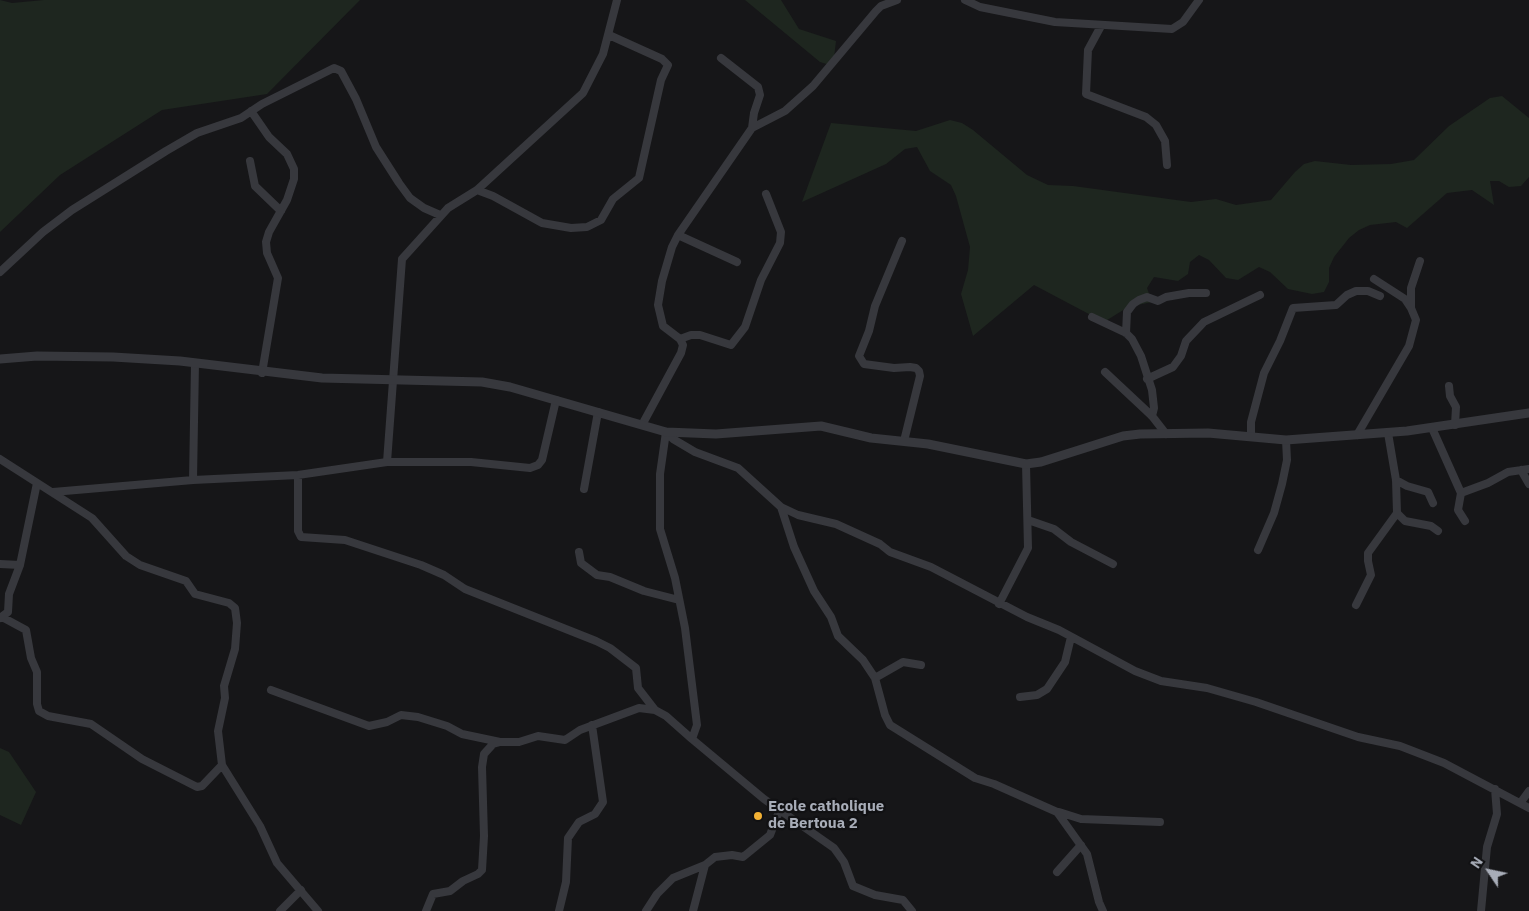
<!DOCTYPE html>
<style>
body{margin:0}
#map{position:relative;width:1529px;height:911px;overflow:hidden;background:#161618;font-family:"IBM Plex Sans",sans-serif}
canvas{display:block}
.north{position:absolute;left:1464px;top:846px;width:50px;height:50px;-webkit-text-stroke:4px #111113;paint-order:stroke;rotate:304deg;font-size:14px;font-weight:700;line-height:20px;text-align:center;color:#a8adb8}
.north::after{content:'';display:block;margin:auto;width:18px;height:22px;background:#a8adb8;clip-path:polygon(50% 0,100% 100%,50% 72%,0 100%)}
</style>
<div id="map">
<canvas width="1529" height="911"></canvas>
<div class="north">N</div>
</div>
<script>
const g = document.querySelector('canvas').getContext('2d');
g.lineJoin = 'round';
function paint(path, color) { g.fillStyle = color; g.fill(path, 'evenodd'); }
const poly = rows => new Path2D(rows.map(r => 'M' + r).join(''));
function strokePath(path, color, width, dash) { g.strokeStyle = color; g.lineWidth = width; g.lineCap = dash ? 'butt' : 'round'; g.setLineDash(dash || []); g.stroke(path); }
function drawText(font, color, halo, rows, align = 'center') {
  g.font = font + ' "IBM Plex Sans",sans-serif'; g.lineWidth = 4.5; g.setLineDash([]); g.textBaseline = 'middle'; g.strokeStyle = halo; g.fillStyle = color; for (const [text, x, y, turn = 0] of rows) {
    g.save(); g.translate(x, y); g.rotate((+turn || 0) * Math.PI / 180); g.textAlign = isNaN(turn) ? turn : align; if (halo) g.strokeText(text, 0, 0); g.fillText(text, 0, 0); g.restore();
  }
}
paint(poly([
 [0,0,12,3,44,0,360,0,267,94,162,110,60,175,0,232],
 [745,0,781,0,799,29,836,41,833,66,820,62],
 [1502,96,1529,118,1529,177,1521,186,1509,187,1499,181,1490,181,1494,205,1472,190,1447,193,1407,228,1396,222,1370,225,1359,230,1349,238,1334,257,1329,268,1329,282,1324,292,1312,294,1288,289,1270,272,1259,267,1238,280,1226,278,1209,260,1199,255,1190,262,1188,274,1178,281,1154,277,1147,288,1152,302,1128,307,1104,322,1034,285,973,336,961,294,968,270,970,247,956,196,951,185,930,171,917,147,905,149,886,164,802,202,831,123,916,131,950,120,962,123,973,130,1027,175,1048,185,1073,186,1191,202,1216,199,1236,205,1271,200,1295,172,1304,164,1315,161,1351,165,1391,164,1414,160,1449,126,1490,98],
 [0,748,9,752,36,792,21,825,0,815]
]), '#1e261f');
strokePath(poly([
 [965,0,980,7,1055,22,1172,29,1183,22,1199,0],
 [1101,26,1088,50,1086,94,1146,117,1156,125,1165,141,1167,165],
 [721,58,758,87,760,95,754,113,752,128],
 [251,111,269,137,287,154,294,169,294,179,287,200,269,232,266,242,267,253,278,278,262,373],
 [250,161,255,186,281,211],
 [477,190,493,196,542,223,571,228,587,227,601,220,613,199,639,178,661,80,668,65,662,59,609,35],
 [678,235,737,262],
 [902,241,875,306,869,331,859,356,864,364,894,368,910,367,916,368,919,371,920,376,904,441],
 [0,272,43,232,72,210,166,151,197,133,241,118,262,104,334,68,341,71,356,99,376,147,399,183,410,198,424,208,440,215],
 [1374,279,1405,299,1411,308],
 [1092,317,1126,333,1132,339,1141,356,1152,390,1154,408,1152,416],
 [1126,333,1127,312,1133,304,1139,300,1147,297,1158,301,1166,297,1189,293,1206,293],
 [680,339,691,335,700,335,731,345,745,327,761,280,780,243,781,232,766,194],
 [1105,372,1152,416,1166,434],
 [1147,379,1173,367,1181,356,1186,341,1204,322,1260,295],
 [1449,386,1450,396,1456,407,1455,425],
 [642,425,681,353,683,345,680,339,663,326,658,305,662,281,672,247,678,235,752,128,785,111,813,86,876,11,881,6,897,0],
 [1432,428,1461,493,1458,510,1465,521],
 [666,432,673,439,695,452,738,468,781,507,798,515,836,524,880,544,890,552,931,567,1027,617,1059,630,1135,671,1161,681,1207,688,1256,702,1358,737,1400,746,1444,763,1529,808],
 [1357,435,1409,346,1416,320,1411,308,1411,288,1420,261],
 [1251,436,1251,422,1264,373,1280,341,1293,308,1336,305,1347,295,1356,291,1368,291,1380,296],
 [0,459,92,518,126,556,140,565,186,581,195,594,229,603,235,608,237,623,235,649,224,686,225,698,218,731,222,765,260,826,277,863,318,911],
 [387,462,402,259,448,208,477,190,583,93,603,54,617,0],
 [1521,470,1529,484],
 [298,475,298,531,301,537,345,540,421,565,444,575,465,589,596,641,610,648,636,668,638,688,655,710],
 [193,480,195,363],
 [1396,480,1407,486,1428,492,1433,503],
 [584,489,598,412],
 [53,492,193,480,298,475,387,462,471,462,530,468,538,465,542,460,556,400],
 [1461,493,1488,483,1508,472,1529,469],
 [781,507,794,547,814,591,831,617,838,636,863,660,875,678,885,715,890,725,975,778,994,784,1057,812,1087,854,1099,902,1103,911],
 [1397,513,1405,521,1431,526,1438,531],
 [1028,520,1054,529,1071,542,1113,564],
 [1258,550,1274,513,1282,484,1287,460,1286,440],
 [579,552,581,563,597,575,610,577,644,591,679,600],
 [0,564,20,565],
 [999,604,1028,548,1026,464],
 [1356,605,1371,575,1368,561,1368,553,1397,513,1396,480,1388,433],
 [2,617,26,630,31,658,37,672,37,704,39,711,48,716,91,724,142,759,197,787,202,786,222,765],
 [0,618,8,612,9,594,20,565,37,483],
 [875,678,903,662,921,665],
 [271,690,369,726,387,722,401,715,418,717,447,726,462,734,500,742],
 [1020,697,1037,695,1047,689,1065,662,1071,637],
 [692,739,764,799,834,848,844,862,853,886,875,895,903,900,912,911],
 [1521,802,1529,791],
 [1059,812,1081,819,1160,822],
 [1057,872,1081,845],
 [280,911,301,890],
 [426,911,433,894,450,891,463,881,478,874,482,870,484,836,482,767,484,754,493,744,500,742,519,742,538,736,565,740,580,730,639,708,655,710,666,716,692,739,697,725,685,628,675,578,660,529,660,474,666,432],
 [559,911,566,882,568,838,579,822,595,814,603,802,592,725],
 [646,911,657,894,673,878,705,865,715,857,732,855,743,857,770,835,780,809],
 [693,911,705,865],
 [1481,911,1487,847,1497,814,1495,789]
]), '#37383d', 8);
strokePath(poly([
 [0,359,37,356,113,357,180,361,322,378,482,382,510,387,666,432,716,434,821,426,871,438,928,444,1026,464,1041,462,1123,436,1140,434,1208,433,1286,440,1407,431,1529,413]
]), '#37383d', 9);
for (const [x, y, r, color] of [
 [758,816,5,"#f2b134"]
]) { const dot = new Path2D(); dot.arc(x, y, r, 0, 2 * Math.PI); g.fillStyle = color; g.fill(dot); strokePath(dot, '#111113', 2); }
drawText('bold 15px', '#a8adb8', '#111113', [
 ["Ecole catholique",768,807],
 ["de Bertoua 2",768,824]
], 'left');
</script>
